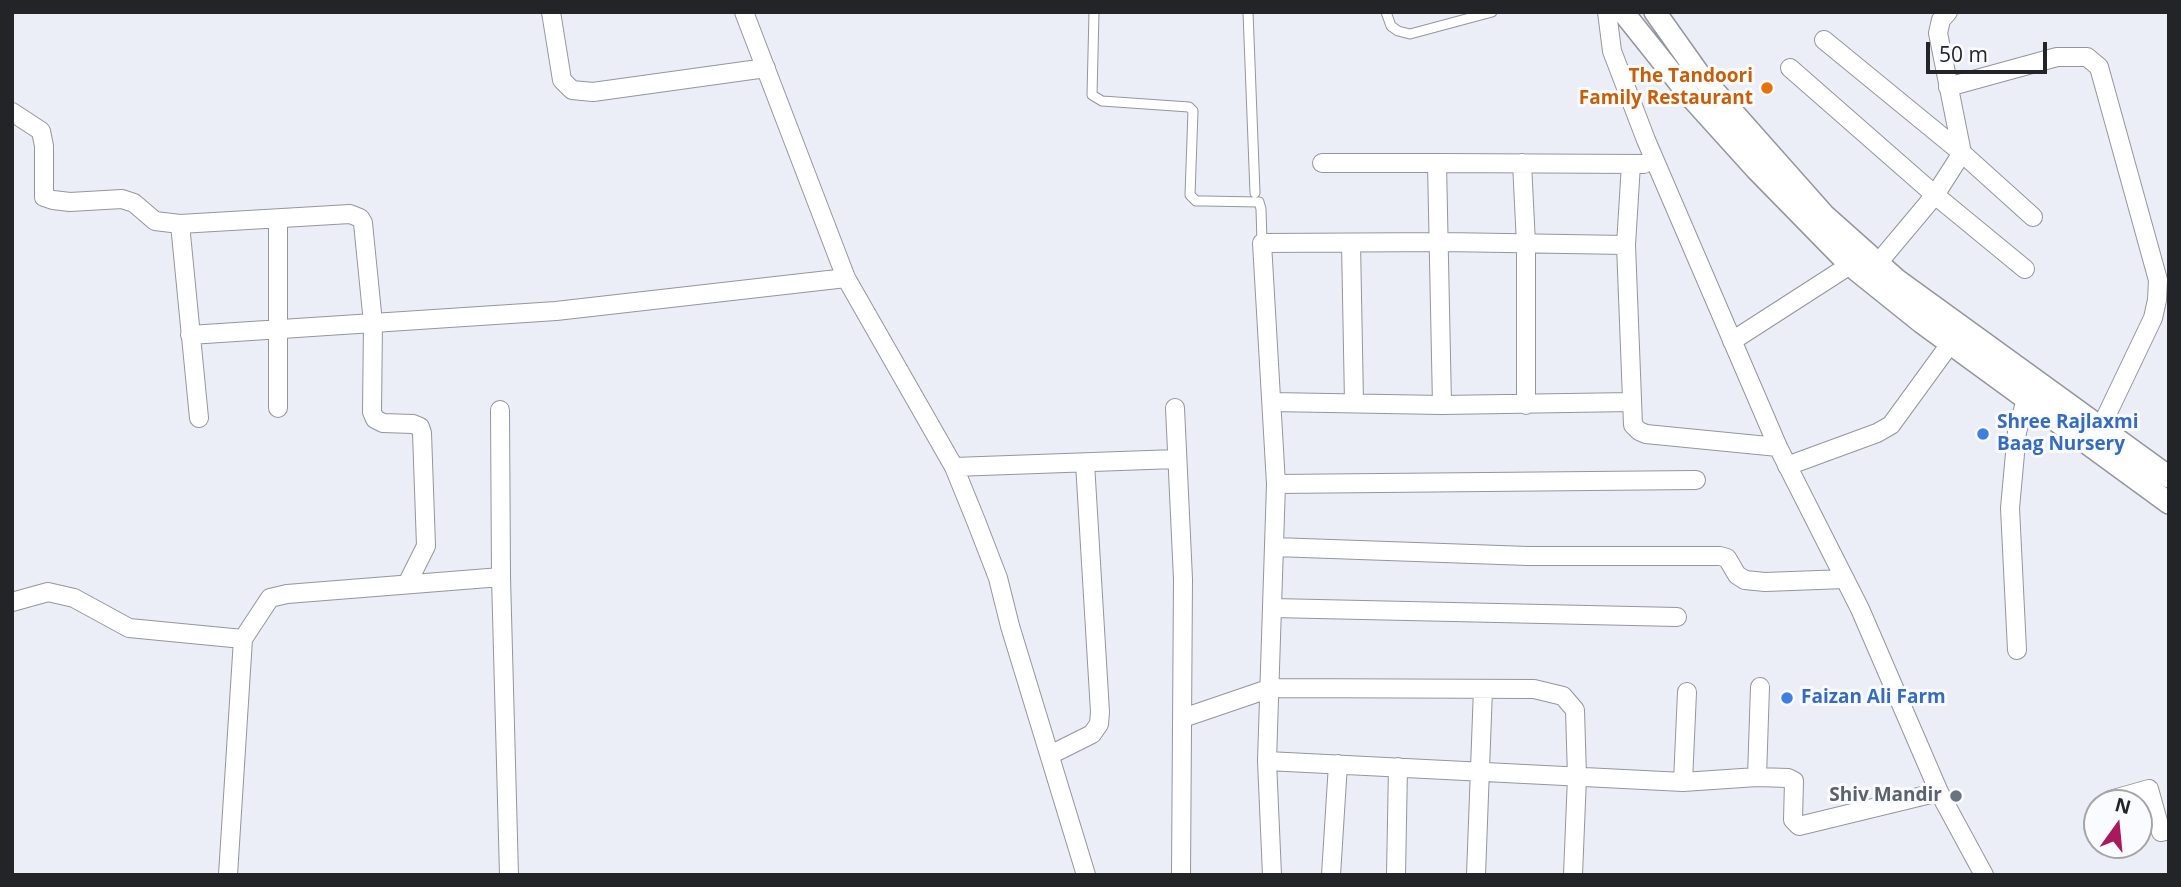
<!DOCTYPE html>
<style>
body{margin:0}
#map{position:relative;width:2181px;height:887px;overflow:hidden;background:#ebeef6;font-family:"Open Sans",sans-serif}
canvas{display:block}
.frame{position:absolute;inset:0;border:14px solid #232427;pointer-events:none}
.north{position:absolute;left:2083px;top:789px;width:70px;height:70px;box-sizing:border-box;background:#fafbfe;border:2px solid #a4a5a8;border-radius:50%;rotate:15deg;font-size:19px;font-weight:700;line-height:28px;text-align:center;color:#232427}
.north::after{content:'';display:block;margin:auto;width:24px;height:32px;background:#a81a5c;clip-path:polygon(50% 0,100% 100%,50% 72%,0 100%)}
.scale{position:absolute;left:1926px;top:42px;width:121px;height:32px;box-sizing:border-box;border:4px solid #232427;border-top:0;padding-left:9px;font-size:21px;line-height:24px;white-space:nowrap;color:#232427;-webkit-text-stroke:5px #fafbfe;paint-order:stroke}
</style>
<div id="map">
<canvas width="2181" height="887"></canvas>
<div class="frame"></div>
<div class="north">N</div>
<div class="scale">50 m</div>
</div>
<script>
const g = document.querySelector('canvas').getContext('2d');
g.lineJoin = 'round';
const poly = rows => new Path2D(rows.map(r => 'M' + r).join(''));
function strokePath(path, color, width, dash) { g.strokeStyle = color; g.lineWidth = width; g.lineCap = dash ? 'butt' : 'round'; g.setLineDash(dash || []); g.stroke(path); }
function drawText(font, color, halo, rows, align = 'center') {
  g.font = font + ' "Open Sans",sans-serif'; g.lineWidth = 6; g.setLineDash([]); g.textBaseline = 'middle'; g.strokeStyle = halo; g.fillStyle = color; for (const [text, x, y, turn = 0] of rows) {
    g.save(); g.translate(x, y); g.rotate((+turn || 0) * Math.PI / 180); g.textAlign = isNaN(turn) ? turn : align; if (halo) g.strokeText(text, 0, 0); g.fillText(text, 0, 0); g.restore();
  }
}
const service = poly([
 [1094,12,1092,95,1102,101,1189,107,1193,111,1190,195,1196,201,1204,201,1259,202,1261,209,1262,243],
 [1248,12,1255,193],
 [1386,12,1391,26,1398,31,1410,34,1492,12]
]);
const minor = poly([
 [551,12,562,80,572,90,593,92,766,68],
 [744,12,846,278,954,467,976,521,998,578,1010,626,1086,875],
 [1607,12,1612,51,1646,140,1778,447,1860,609,1939,792,1984,875],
 [1824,40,1962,153,2033,217],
 [1790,68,1935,195,2025,269],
 [1948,87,2057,57,2087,57,2099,67,2158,280,2157,300,2153,318,2100,429],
 [12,112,41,131,44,146,44,197,53,200,70,202,122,199,134,203,155,221,180,224,350,214,360,218,363,223,373,323,372,412,375,419,383,423,413,424,420,427,422,433,426,546,407,584],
 [1322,163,1437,163,1442,405],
 [1437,163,1644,164],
 [1522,163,1526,244,1526,405],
 [1631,164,1626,245,1633,425,1639,431,1646,434,1778,447],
 [180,224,199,418],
 [1351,243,1354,402],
 [1878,263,1935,195,1962,153,1938,33,1941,20,1948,12],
 [190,335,556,311,846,278],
 [1732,341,1850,265],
 [1272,402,1442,405,1631,402],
 [278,408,278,219],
 [1175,408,1183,579,1181,875],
 [500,410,501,577,509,875],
 [1787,466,1877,433,1891,425,1950,344],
 [954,467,1176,459],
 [1276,484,1696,480],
 [1275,547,1528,556,1720,556,1727,558,1737,575,1745,580,1765,582,1845,579],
 [12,602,48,592,74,598,129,628,243,639,228,875],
 [1273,608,1677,617],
 [243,639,270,598,287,594,501,577],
 [2017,650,2010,508,2017,432,2026,399],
 [1183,718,1271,688,1534,689,1563,696,1575,710,1577,777,1573,875],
 [1050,755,1092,734,1099,724,1100,712,1085,463],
 [1267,761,1683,782,1757,777,1788,778,1794,781,1793,820,1799,826,1939,792],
 [1757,777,1760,687],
 [1683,782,1687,692],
 [2110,800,2149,789,2161,832,2169,830],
 [1272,875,1267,761,1276,484,1262,243,1445,242,1626,245],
 [1331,875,1338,764],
 [1396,875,1398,767],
 [1476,875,1483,689]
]);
const tertiary = poly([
 [1623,12,1690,96,1756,169,1850,265,1921,322,2169,503],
 [1655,12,1699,74,1824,215,1897,280,2169,477]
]);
strokePath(service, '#94969d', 11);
strokePath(minor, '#94969d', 20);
strokePath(tertiary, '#94969d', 24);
strokePath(service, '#fff', 9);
strokePath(minor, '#fff', 18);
strokePath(tertiary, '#fff', 21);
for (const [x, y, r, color] of [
 [1767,88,7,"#e8710a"],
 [1983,434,7,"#3f7fe0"],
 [1787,698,7,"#3f7fe0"],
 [1956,796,7,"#6b7280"]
]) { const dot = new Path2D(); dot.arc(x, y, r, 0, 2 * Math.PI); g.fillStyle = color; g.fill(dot); strokePath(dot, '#fafbfe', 2.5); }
drawText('bold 19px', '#c56008', '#fafbfe', [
 ["The Tandoori",1753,77],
 ["Family Restaurant",1753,99]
], 'right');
drawText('bold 19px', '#366cbe', '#fafbfe', [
 ["Shree Rajlaxmi",1997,423],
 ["Baag Nursery",1997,445],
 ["Faizan Ali Farm",1801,698]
], 'left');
drawText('bold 19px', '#5b616d', '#fafbfe', [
 ["Shiv Mandir",1942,796]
], 'right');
</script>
